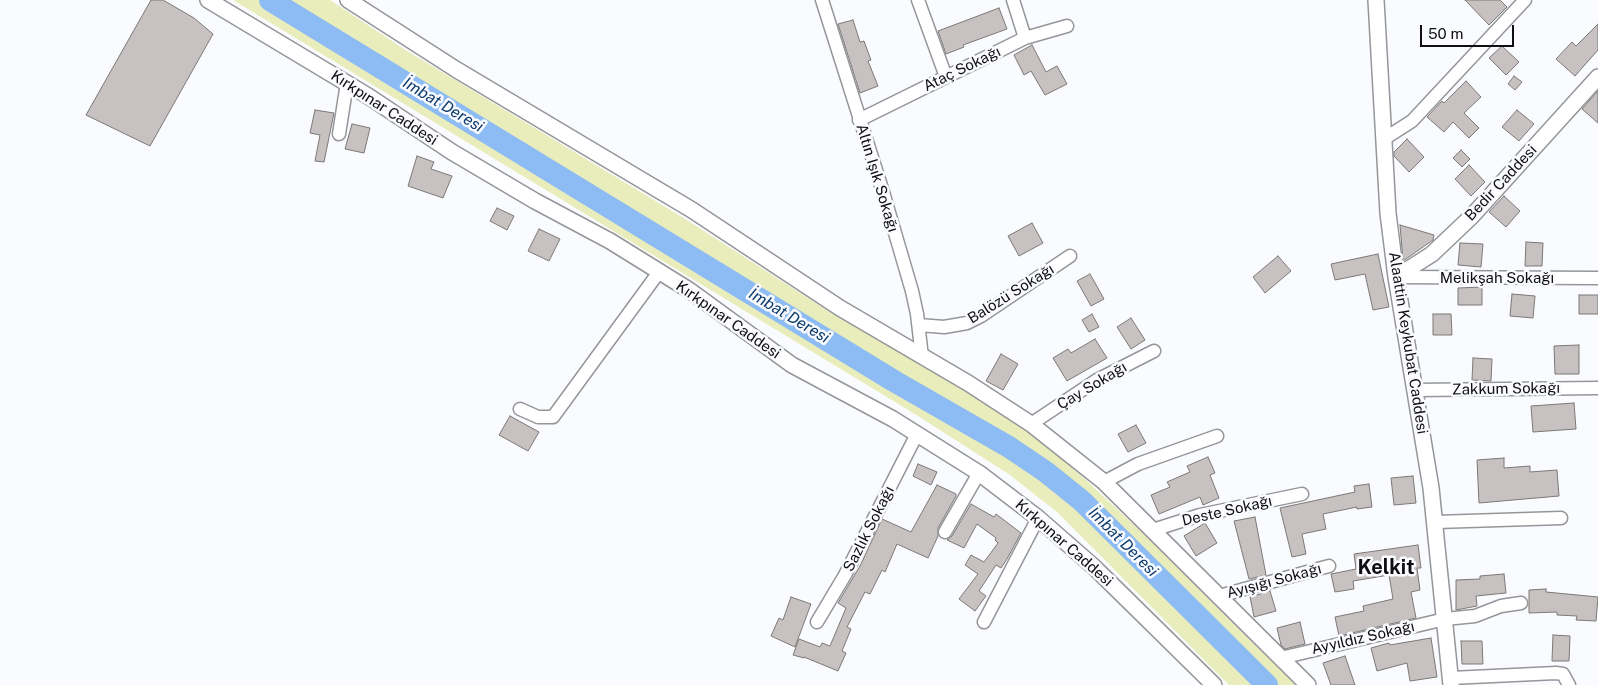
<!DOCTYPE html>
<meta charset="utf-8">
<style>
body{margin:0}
#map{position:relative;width:1598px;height:685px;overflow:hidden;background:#fafbff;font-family:"Public Sans",sans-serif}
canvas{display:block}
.scale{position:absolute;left:1420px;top:25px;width:94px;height:22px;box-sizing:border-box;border:2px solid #0f0f11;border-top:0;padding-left:6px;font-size:15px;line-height:18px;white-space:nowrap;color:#0f0f11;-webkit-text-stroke:4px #fafbff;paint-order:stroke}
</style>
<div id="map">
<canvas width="1598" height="685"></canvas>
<div class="scale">50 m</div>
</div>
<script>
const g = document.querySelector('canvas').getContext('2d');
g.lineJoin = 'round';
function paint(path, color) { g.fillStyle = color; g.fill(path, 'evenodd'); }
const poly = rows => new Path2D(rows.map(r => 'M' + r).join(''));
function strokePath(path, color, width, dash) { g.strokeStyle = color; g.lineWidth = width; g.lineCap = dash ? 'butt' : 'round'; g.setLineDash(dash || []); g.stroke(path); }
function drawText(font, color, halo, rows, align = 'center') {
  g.font = font + ' "Public Sans",sans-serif'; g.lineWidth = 5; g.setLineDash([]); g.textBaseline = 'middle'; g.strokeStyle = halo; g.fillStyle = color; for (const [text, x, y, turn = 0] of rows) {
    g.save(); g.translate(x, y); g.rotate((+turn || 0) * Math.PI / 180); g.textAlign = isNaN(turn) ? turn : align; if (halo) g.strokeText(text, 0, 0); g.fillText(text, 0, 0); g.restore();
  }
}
paint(poly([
 [233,0,330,0,404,49,687,220,828,311,982,400,1026,429,1086,480,1232,617,1297,685,1229,685,1058,513,1010,475,918,416]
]), '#e9edbb');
strokePath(poly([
 [270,0,894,381,1009,447,1046,472,1082,501,1267,685]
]), '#8dbbf3', 22);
const building = poly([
 [151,0,163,0,194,18,213,34,150,146,86,115,151,0],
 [1465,0,1500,0,1507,7,1489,25,1465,0],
 [999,8,1007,29,963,45,964,47,946,54,938,31,999,8],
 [853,20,860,42,864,41,871,60,868,61,878,86,860,93,838,24,853,20],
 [1598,24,1598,50,1575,76,1556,59,1572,42,1576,46,1598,24],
 [1032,45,1046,72,1057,66,1067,84,1045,95,1031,71,1024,75,1014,55,1032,45],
 [1502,46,1519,62,1506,75,1489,58,1502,46],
 [1514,76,1522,82,1515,90,1508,84,1514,76],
 [1466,81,1481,97,1464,113,1479,128,1469,138,1453,122,1444,132,1427,117,1442,101,1444,103,1466,81],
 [1598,91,1598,123,1582,109,1598,91],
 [315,110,334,113,324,162,315,161,320,135,310,133,315,110],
 [1517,110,1534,124,1519,141,1502,127,1517,110],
 [352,124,370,128,364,153,345,149,352,124],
 [1407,139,1424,157,1409,172,1394,156,1394,152,1407,139],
 [1461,150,1470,159,1462,167,1453,158,1461,150],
 [417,156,434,162,431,169,452,176,443,198,408,186,417,156],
 [1469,165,1485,182,1471,196,1455,179,1469,165],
 [1504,196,1520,211,1506,227,1489,212,1504,196],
 [497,208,514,216,507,230,490,221,497,208],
 [1032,223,1043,243,1019,256,1008,236,1032,223],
 [1400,225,1434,235,1433,240,1403,261,1400,225],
 [539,229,560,239,549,261,528,251,539,229],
 [1526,242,1543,243,1542,266,1525,266,1526,242],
 [1460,243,1483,244,1481,267,1458,265,1460,243],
 [1378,254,1389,307,1373,310,1365,274,1335,280,1331,264,1378,254],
 [1278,256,1291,271,1265,293,1253,277,1278,256],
 [1090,274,1104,299,1091,306,1077,281,1090,274],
 [1482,287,1482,305,1458,305,1458,288,1482,287],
 [1512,294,1535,296,1533,318,1510,316,1512,294],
 [1579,295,1598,295,1598,314,1579,314,1579,295],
 [1092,314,1099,327,1089,332,1082,320,1092,314],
 [1433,314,1451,314,1452,335,1433,335,1433,314],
 [1131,318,1145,340,1131,349,1117,327,1131,318],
 [1095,339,1107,358,1067,381,1053,358,1068,349,1071,353,1095,339],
 [1579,345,1579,374,1555,374,1554,346,1579,345],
 [1001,354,1018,364,1003,390,986,381,1001,354],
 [1473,358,1492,359,1491,381,1472,380,1473,358],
 [1574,403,1576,429,1533,432,1531,406,1574,403],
 [510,416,539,432,528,451,499,435,510,416],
 [1136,425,1146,443,1128,452,1118,434,1136,425],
 [1208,457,1215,473,1210,475,1219,498,1203,505,1200,497,1159,514,1151,495,1170,487,1167,482,1190,472,1187,466,1208,457],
 [1504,458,1504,468,1530,466,1530,472,1557,470,1559,496,1479,503,1477,460,1504,458],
 [918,464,937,472,931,485,913,476,918,464],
 [1413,476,1416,503,1394,505,1391,478,1413,476],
 [1369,484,1372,507,1357,509,1357,507,1323,514,1326,529,1302,534,1306,554,1292,557,1280,508,1355,492,1354,486,1369,484],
 [937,485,956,494,956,496,938,528,938,536,928,558,897,544,885,572,882,570,870,594,865,592,847,627,851,629,842,651,846,653,838,671,804,657,804,658,793,655,799,639,820,647,822,643,830,646,846,608,838,603,860,566,882,519,911,532,937,485],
 [971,504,994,517,996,514,1021,533,1007,559,1001,568,996,565,979,591,986,596,975,611,959,599,978,574,965,565,971,555,984,562,998,543,995,540,996,538,977,524,964,548,947,540,952,536,971,504],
 [1255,517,1266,575,1249,579,1234,521,1255,517],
 [1205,523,1217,543,1196,556,1184,536,1205,523],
 [1418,545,1421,568,1417,568,1420,590,1411,592,1416,618,1339,636,1335,617,1364,611,1363,606,1393,599,1389,575,1353,581,1354,589,1335,592,1331,574,1356,569,1354,554,1418,545],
 [1504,574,1506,593,1476,596,1477,606,1456,610,1456,580,1480,579,1480,576,1504,574],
 [1546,589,1546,592,1598,597,1596,621,1576,620,1577,616,1557,615,1557,612,1529,613,1529,590,1546,589],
 [1270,591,1276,611,1254,617,1250,597,1270,591],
 [791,597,811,604,795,647,771,636,779,618,783,620,791,597],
 [1300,622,1305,644,1285,649,1281,645,1277,628,1300,622],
 [1553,635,1570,636,1569,661,1552,661,1553,635],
 [1431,638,1437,677,1410,681,1407,663,1377,671,1371,648,1389,643,1390,645,1431,638],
 [1461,641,1482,641,1483,664,1462,664,1461,641],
 [1345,656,1355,685,1331,685,1323,663,1345,656]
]);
paint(building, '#c7c2c1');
strokePath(building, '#7c7876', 1);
const minor = poly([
 [822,0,883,192,912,291,917,314,922,357],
 [918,0,946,77],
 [1013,0,1025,38],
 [859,120,1025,38,1067,26],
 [339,134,347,83],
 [1384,139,1412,121,1525,0],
 [1396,277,1598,278],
 [919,325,944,327,967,323,981,316,1070,256],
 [1415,390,1598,388],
 [520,409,538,417,553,417,659,272],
 [1031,424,1097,380,1154,351],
 [1104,482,1138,464,1217,436],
 [1436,522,1561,518],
 [1153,530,1200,515,1302,494],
 [945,532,979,473],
 [1219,596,1329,566],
 [817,622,845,575,917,434],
 [984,622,1038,518],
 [1281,658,1445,619,1475,616,1501,606,1521,603],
 [1451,678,1556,673,1563,674,1569,685]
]);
const tertiary = poly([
 [208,0,368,96,452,152,535,201,610,241,689,290,792,365,893,419,979,473,1038,518,1094,567,1214,685],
 [348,0,457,70,692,210,840,308,968,383,1031,424,1104,482,1308,685],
 [1376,0,1388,213,1396,277,1431,488,1451,685],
 [1396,277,1432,254,1472,216,1598,77]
]);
strokePath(minor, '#95969a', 15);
strokePath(tertiary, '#95969a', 18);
strokePath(minor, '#fff', 12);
strokePath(tertiary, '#fff', 15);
drawText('15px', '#0f0f11', '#fafbff', [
 ["Ataç Sokağı",962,69,-26],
 ["Kırkpınar Caddesi",384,108,33],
 ["Altın Işık Sokağı",877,178,73],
 ["Bedir Caddesi",1501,183,-47],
 ["Melikşah Sokağı",1497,278],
 ["Balözü Sokağı",1011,294,-32],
 ["Kırkpınar Caddesi",728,320,35],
 ["Alaattin Keykubat Caddesi",1408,343,81],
 ["Çay Sokağı",1092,386,-31],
 ["Zakkum Sokağı",1506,389,-1],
 ["Deste Sokağı",1227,511,-13],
 ["Sazlık Sokağı",869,529,-63],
 ["Kırkpınar Caddesi",1064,543,41],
 ["Ayışığı Sokağı",1274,581,-15],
 ["Ayyıldız Sokağı",1363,638,-13]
]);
drawText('italic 16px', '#0d3c6d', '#fafbff', [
 ["İmbat Deresi",443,105,31],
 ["İmbat Deresi",789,316,31],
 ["İmbat Deresi",1123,542,45]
]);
drawText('bold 20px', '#0f0f11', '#fafbff', [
 ["Kelkit",1386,568]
]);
</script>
